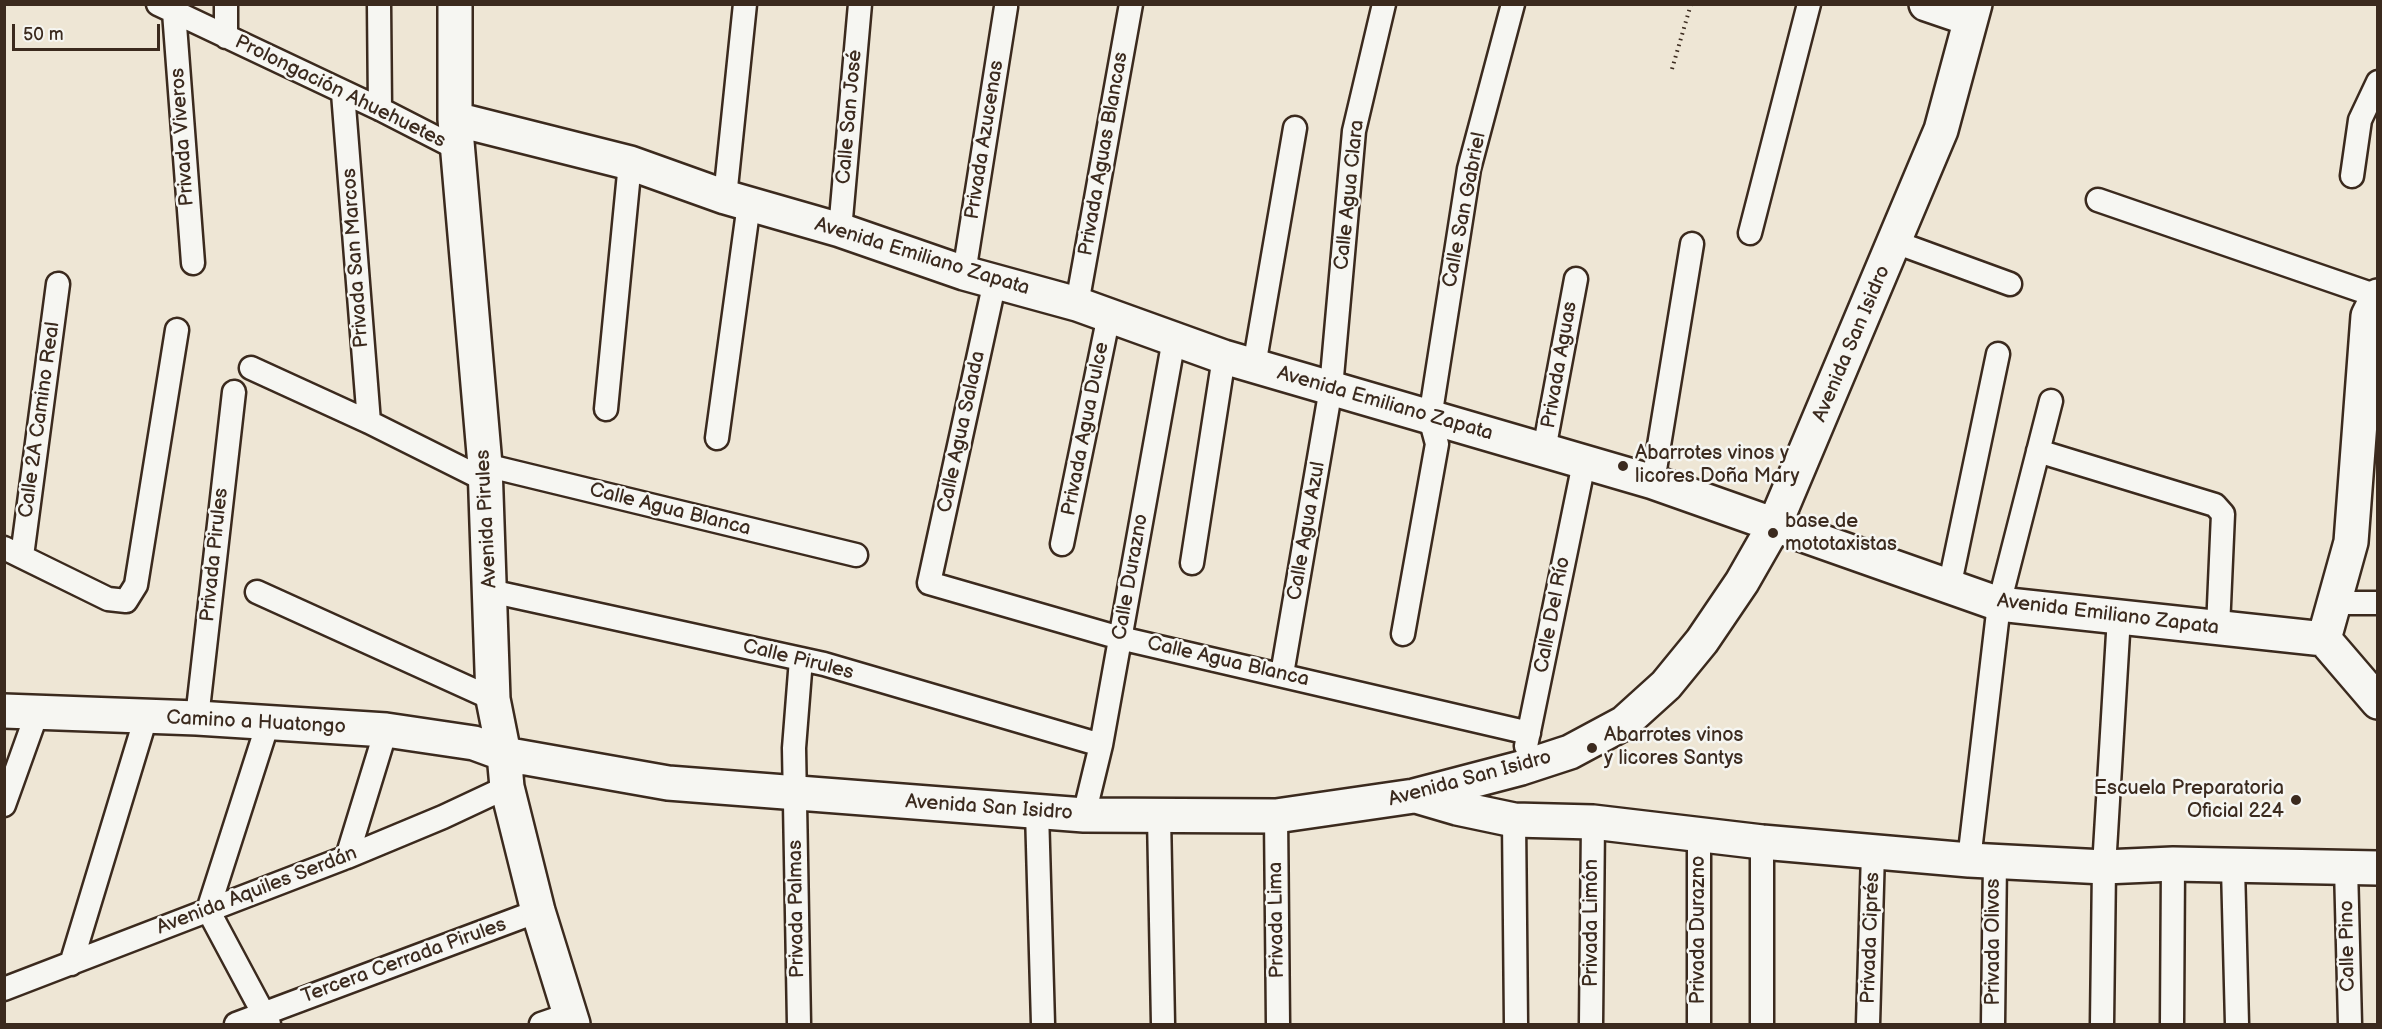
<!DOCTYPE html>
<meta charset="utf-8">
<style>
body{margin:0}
#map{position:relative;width:2382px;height:1029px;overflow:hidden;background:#eee6d5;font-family:"Balsamiq Sans",sans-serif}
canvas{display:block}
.frame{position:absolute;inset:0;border:6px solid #3b2a1e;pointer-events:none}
.scale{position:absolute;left:12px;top:24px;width:148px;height:27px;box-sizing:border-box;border:3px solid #3b2a1e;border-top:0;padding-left:8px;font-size:18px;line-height:21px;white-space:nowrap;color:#3b2a1e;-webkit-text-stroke:4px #f6f6f2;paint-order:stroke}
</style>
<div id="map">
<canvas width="2382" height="1029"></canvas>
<div class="frame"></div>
<div class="scale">50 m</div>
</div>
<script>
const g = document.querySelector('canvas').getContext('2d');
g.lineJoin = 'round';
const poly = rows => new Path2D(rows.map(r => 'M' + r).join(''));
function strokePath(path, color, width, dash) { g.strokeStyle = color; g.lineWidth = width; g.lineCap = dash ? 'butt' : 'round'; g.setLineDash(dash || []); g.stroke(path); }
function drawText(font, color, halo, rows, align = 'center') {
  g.font = font + ' "Balsamiq Sans",sans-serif'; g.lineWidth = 5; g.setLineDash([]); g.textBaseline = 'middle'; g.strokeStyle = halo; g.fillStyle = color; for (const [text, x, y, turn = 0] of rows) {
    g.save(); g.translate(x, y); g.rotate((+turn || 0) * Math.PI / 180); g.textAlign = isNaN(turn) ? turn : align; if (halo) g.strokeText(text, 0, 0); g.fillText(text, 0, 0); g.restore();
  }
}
const minor = poly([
 [158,4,380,109,458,149],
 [226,4,226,37],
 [379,4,380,109],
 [174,12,193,263],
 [343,93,369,422],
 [2352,176,2360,120,2378,82],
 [725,197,745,4],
 [2098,200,2377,296],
 [840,230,860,4],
 [1750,233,1809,4],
 [1895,242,2010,284],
 [964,273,1006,7],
 [995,281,929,583,1120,638,1529,733],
 [1077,304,1131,4],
 [1254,366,1295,128],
 [251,368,369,422,485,480],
 [606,409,630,163],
 [717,438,749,204],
 [1544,450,1576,279],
 [2038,451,2215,505,2223,514,2218,628],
 [485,465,856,555],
 [1653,482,1692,244],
 [1062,544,1109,315],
 [4,548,108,599,126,601,136,585,177,330],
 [22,556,58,284],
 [1192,563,1224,357],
 [1949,588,1998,354],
 [490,591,824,664,1101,745],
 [257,592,493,699],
 [2334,603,2378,603],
 [1403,634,1437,444,1430,418,1469,169,1513,4],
 [1282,674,1331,388,1354,131,1384,4],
 [197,718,234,392],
 [1526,746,1584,463],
 [4,805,37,713],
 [1037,811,1043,1024],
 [1084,815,1101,745,1174,339],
 [1159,816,1163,1024],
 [1276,816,1278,1024],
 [1514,820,1516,1024],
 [1762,842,1762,1024],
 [347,857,386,730],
 [1969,860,1999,604,2051,401],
 [2233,867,2237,1024],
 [2346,867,2350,1024],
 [208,910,268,723],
 [208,910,269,1024],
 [71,964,146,717],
 [4,989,347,857,443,817,507,787],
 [236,1024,538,911],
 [541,1024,570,1014],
 [799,1024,794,748,801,659],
 [1591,1024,1593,822],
 [1699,1024,1699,835],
 [1868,1024,1873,852],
 [1993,1024,1995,860],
 [2102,1024,2104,867,2119,617],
 [2172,1024,2173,864]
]);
const secondary = poly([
 [455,4,455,119,485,465,493,699,504,754,507,787,538,911,573,1024],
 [1926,4,1970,19],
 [455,119,630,163,725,197,840,230,964,273,1077,304,1224,357,1653,482,1999,604,2324,639],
 [2324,639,2351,542,2368,316,2378,296],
 [2324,639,2378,702],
 [4,711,197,718,386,730,474,743,504,754,668,783,1084,815,1276,816,1414,796,1521,768,1570,752,1624,723,1666,685,1702,641,1742,582,1774,526,1941,130,1975,4],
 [1416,796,1457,808,1514,820,1593,822,1762,842,1969,860,2104,867,2173,864,2378,868]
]);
strokePath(minor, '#3b2a1e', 27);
strokePath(secondary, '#3b2a1e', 38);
strokePath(poly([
 [1672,69,1691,4]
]), '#3b2a1e', 4, [1.5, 4.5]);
strokePath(minor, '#f6f6f2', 22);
strokePath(secondary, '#f6f6f2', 33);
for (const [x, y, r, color] of [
 [1623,466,6,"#3b2a1e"],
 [1773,533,6,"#3b2a1e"],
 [1592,748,6,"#3b2a1e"],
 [2296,800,6,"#3b2a1e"]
]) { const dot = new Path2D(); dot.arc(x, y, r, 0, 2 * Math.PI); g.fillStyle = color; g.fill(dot); strokePath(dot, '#f6f6f2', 2); }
drawText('20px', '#3b2a1e', '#f6f6f2', [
 ["Prolongación Ahuehuetes",340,92,26],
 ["Calle San José",850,117,-85],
 ["Privada Viveros",183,137,-94],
 ["Privada Azucenas",985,140,-81],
 ["Privada Aguas Blancas",1104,154,-80],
 ["Calle Agua Clara",1350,195,-84],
 ["Calle San Gabriel",1465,210,-79],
 ["Avenida Emiliano Zapata",922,257,17],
 ["Privada San Marcos",356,258,-94],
 ["Avenida San Isidro",1852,344,-67],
 ["Privada Aguas",1560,365,-80],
 ["Avenida Emiliano Zapata",1385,404,16],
 ["Calle 2A Camino Real",40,420,-82],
 ["Privada Agua Dulce",1086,429,-79],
 ["Calle Agua Salada",962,432,-78],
 ["Calle Agua Blanca",670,510,14],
 ["Avenida Pirules",487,519,-93],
 ["Calle Agua Azul",1307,531,-80],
 ["Privada Pirules",215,555,-84],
 ["Calle Durazno",1131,577,-80],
 ["Calle Del Río",1553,615,-79],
 ["Avenida Emiliano Zapata",2108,615,7],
 ["Calle Pirules",798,660,14],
 ["Calle Agua Blanca",1228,662,13],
 ["Camino a Huatongo",256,723,3],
 ["Avenida San Isidro",1470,779,-15],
 ["Avenida San Isidro",989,808,4],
 ["Avenida Aquiles Serdán",257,891,-21],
 ["Privada Palmas",797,909,-91],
 ["Privada Lima",1277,920,-91],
 ["Privada Limón",1592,923,-90],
 ["Privada Durazno",1699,930,-90],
 ["Privada Ciprés",1871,938,-88],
 ["Privada Olivos",1994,942,-90],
 ["Calle Pino",2348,946,-91],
 ["Tercera Cerrada Pirules",404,961,-20]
]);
drawText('20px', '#3b2a1e', '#f6f6f2', [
 ["Abarrotes vinos y",1635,454],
 ["licores Doña Mary",1635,477],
 ["base de",1785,522],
 ["mototaxistas",1785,545],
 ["Abarrotes vinos",1604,736],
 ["y licores Santys",1604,759],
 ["Escuela Preparatoria",2284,789,"right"],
 ["Oficial 224",2284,812,"right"]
], 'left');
</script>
